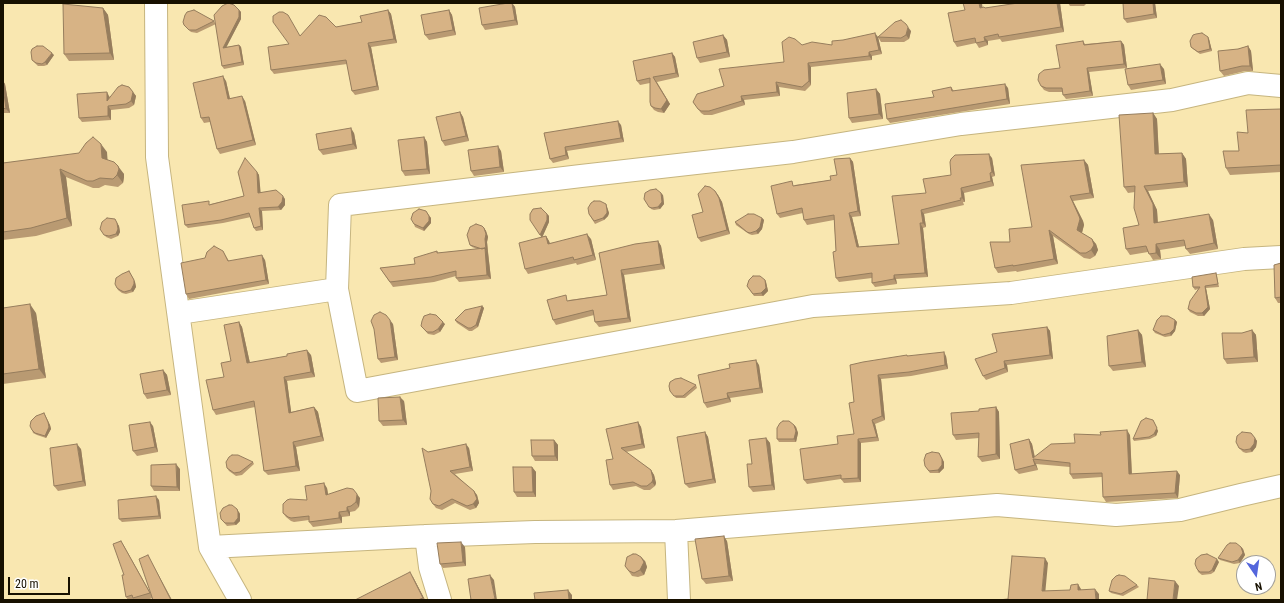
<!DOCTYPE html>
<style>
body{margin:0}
#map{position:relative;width:1284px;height:603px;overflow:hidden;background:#f9e7b0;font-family:"Roboto Condensed",sans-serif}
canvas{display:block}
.frame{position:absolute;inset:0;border:4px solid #171000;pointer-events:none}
.north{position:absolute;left:1236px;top:555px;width:40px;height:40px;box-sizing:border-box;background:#fff;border:1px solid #a29f99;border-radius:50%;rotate:167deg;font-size:11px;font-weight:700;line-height:16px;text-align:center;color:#171000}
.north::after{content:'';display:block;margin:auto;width:14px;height:18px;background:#5466dc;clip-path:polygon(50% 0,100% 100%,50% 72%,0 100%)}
.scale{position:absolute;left:8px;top:577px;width:62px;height:18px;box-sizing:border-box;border:2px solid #171000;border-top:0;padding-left:5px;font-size:12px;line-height:14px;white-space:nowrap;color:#171000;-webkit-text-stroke:3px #fff;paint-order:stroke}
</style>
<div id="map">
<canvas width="1284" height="603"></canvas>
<div class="frame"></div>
<div class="north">N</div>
<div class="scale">20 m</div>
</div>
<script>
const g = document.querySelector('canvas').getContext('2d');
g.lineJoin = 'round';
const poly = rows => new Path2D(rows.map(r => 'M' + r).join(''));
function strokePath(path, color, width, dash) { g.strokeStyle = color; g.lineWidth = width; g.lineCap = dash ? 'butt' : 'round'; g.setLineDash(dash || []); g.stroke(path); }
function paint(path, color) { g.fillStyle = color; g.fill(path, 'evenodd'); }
const minor = poly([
 [156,3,157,157,210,547,240,600],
 [337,289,340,205,581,176,793,152,961,124,1172,100,1248,83,1281,86],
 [179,313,337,289,357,391,813,306,1011,293,1244,259,1281,257],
 [676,531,679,600],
 [426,536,430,567,440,600],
 [210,547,426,536,535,532,676,531,997,505,1116,515,1180,510,1241,495,1281,486]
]);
strokePath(minor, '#c6b57f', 24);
strokePath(minor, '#fff', 22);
paint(poly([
 [508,3,512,3,515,7,518,25,485,30,482,25],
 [1018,3,1060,3,1064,32,1002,42,1000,39,988,41,988,45,979,48,976,43,957,47,954,42,982,7,985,8],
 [1068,3,1087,3,1084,6,1070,6],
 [1155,3,1157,18,1127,23,1124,19],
 [103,8,108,15,114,60,69,61,64,54],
 [239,10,241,12,241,19,226,47,239,45,241,47,244,65,224,69,222,66,216,24,197,33,191,32,184,25,214,21,215,23],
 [388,10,391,14,397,43,371,47,379,90,355,95,352,91,347,64,274,74,271,70,289,44,336,27,362,22],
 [449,10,452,15,456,35,429,40,425,35],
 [911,31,909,39,904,42,881,42,878,37],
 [723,35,727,40,730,57,700,63,697,58],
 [878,37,882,54,872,56,872,60,811,67,811,85,805,91,779,87,780,96,744,100,745,105,712,115,704,115,701,113,693,102,724,86,784,62,802,45,832,45],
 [1208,37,1209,39,1212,51,1200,54,1193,49,1191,47],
 [1083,41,1085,44,1121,41,1124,45,1127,68,1089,72,1093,96,1066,99,1063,95,1063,92,1049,92,1044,90,1041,86,1060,68],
 [1248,46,1251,51,1253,71,1245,71,1224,76,1220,71,1238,49],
 [672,53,675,57,679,77,657,82,670,104,664,113,658,112,654,110,651,106,650,83,640,85,637,81],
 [54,55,47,65,44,66,38,66,32,60],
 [1164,69,1166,84,1131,90,1128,85],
 [3,81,5,84,10,113,3,113],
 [226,81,230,98,245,101,256,145,220,154,217,149,210,122,204,123,201,118],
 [129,87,136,96,134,105,129,108,111,110,111,120,82,122,79,118,109,96,110,97],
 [951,87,954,91,1008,88,1010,104,890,123,887,119,934,97],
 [876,89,880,94,883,119,852,123,849,118],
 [1281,109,1281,172,1230,175,1226,168,1239,151,1248,133],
 [460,112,463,117,469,141,445,146,442,141],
 [1153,113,1157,119,1159,154,1182,153,1186,159,1188,187,1148,191,1157,210,1158,223,1213,220,1218,249,1190,254,1186,249,1185,246,1160,250,1161,259,1153,260,1148,252,1130,255,1126,249,1139,225,1135,192,1128,193,1124,187],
 [621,125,624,142,567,151,569,159,553,163,550,159,544,133],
 [354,133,357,149,323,155,319,150],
 [424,137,427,142,430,174,405,176,402,171],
 [501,151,504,172,474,176,471,171],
 [107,152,107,160,124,174,124,177,123,183,118,187,105,185,99,188,93,188,66,177,72,226,36,236,3,240,3,163],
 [850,158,853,162,861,216,852,217,859,247,899,244,926,193,951,175,992,158,995,176,992,177,994,186,964,193,965,202,963,202,964,205,924,214,926,227,923,228,928,277,896,279,897,284,875,287,872,283,872,278,839,282,836,278,836,251,834,220,807,225,804,220,803,213,780,218,777,214,795,185,831,180,837,175],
 [1084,160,1088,165,1094,198,1073,201,1083,221,1084,225,1082,233,1096,244,1098,250,1095,256,1090,259,1084,258,1053,236,1058,264,1017,272,1016,271,998,273,995,268,1010,242,1032,227],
 [257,172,259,175,260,192,285,199,285,205,281,210,262,211,263,230,256,231,254,228,251,217,223,223,188,228,185,225,211,204,244,196],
 [663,195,664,204,660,209,654,210,651,209,644,199],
 [718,195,722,202,730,234,701,242,698,238,703,212],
 [606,204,609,213,608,216,604,220,595,224,589,214],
 [426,211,431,218,431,223,424,231,415,227,414,224],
 [547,214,549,216,549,222,542,237,546,236,549,241,550,243,591,239,596,260,577,265,576,263,528,274,525,269,541,237],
 [762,218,764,220,762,229,758,234,752,235,749,234,736,225,735,222],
 [115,219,119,226,120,232,118,236,111,239,106,237,100,229],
 [484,228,486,231,488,237,487,242,491,279,459,282,456,278,456,276,434,282,393,287,380,268,415,264,437,251,438,253,477,249,472,247,470,245],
 [658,241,661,246,665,269,624,275,631,322,599,327,595,322,594,315,556,325,553,320,569,300,607,295,599,253],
 [223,251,229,261,265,260,269,284,189,299,186,294,205,258],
 [1281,263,1281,303,1278,303,1275,298],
 [129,271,135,282,136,287,133,292,126,294,122,293,118,290,117,288],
 [1216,273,1217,276,1219,287,1206,288,1210,309,1204,316,1198,316,1190,312,1188,309,1198,289,1195,290,1193,287],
 [765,280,766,282,768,291,763,296,754,296,747,286],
 [482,306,484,308,478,327,472,331,469,331,457,323,455,320],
 [3,308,36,313,46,378,3,384],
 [1175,320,1177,322,1175,331,1171,336,1165,337,1155,333,1153,330],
 [239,322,242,327,250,363,311,355,315,377,287,381,291,412,314,407,318,412,324,441,296,447,300,471,268,475,264,471,255,407,216,415,213,410,224,377,231,361],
 [393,324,398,360,381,363,378,359],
 [445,324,440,332,434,335,428,334,421,326],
 [1047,327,1050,331,1053,359,1007,365,1008,372,986,380,983,376,997,352],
 [1138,330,1142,335,1146,367,1113,371,1109,366],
 [1252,330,1256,335,1258,362,1227,364,1224,359,1242,333],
 [908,356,946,356,948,369,911,376,881,379,885,420,875,424,879,441,861,443,861,482,844,483,841,479,807,484,804,480,838,444,854,434,854,402,850,365],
 [759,365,763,393,730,398,731,402,707,408,704,403],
 [163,370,167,375,171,395,147,399,144,394],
 [696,385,697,388,685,398,676,398,670,391],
 [404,401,407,425,383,426,379,421],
 [996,407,999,412,1000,459,982,462,978,457,979,438,956,440,953,435,979,411],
 [44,413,50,425,51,429,46,438,37,435,33,433,32,430],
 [1153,420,1158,431,1156,436,1150,439,1134,441,1133,439],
 [638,422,641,427,645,448,626,452,651,470,654,475,656,483,655,486,650,490,644,490,636,486,613,490,610,485,613,459],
 [794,425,796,427,798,433,796,442,779,442,777,439],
 [153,426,158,452,137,456,133,451],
 [705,432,708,437,716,483,689,488,685,484],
 [1251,433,1257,441,1256,447,1252,452,1246,453,1243,452,1239,448],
 [1101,435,1130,435,1132,474,1180,475,1178,498,1106,502,1103,497,1102,477,1073,479,1070,474,1070,467,1036,464,1038,470,1019,474,1015,470,1029,439,1032,444,1035,457,1075,443],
 [766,438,770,443,775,490,753,492,749,487,752,464],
 [554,440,558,445,558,461,535,461,532,456],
 [469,448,473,471,455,474,477,495,479,503,476,508,470,510,455,503,442,510,436,508,433,504,428,452],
 [81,449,86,486,58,491,54,486],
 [939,453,944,462,944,468,939,473,930,473,925,466],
 [253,462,254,464,242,475,236,476,229,471,227,468],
 [532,467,536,472,536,497,517,497,514,492],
 [180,469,180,491,154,491,151,486],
 [327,488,328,495,360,498,359,507,355,511,350,512,350,516,342,517,342,523,313,527,309,522,309,520,294,522,291,521,286,517,283,513,307,500],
 [159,500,161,519,122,522,119,519],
 [239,512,240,514,240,521,236,525,227,526,221,519],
 [121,541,124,546,151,594,150,559,153,598,146,600,128,600,126,597,124,575],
 [727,541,733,581,706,584,702,579],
 [465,547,466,566,443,568,440,564],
 [1241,547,1243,549,1245,555,1240,563,1234,564,1220,560,1218,558],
 [645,561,647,567,644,575,638,577,632,576,625,566],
 [1219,562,1214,572,1211,574,1202,575,1198,572,1197,569],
 [413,577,425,600,355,600],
 [1137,585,1139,587,1123,596,1111,593,1109,591]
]), '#b99a72');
paint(poly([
 [512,3,515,7,518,25,515,20],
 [979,3,982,3,983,12,980,8],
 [1057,3,1060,3,1064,32,1061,27],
 [1153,3,1155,3,1157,18,1154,14],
 [103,8,108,15,114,60,110,53],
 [239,10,241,12,241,19,225,50,223,48],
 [388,10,391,14,397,43,394,39],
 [449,10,452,15,456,35,453,30],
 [908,27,911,31,909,39,906,35],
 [875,33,878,37,882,54,879,50],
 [723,35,727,40,730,57,727,52],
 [984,37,988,41,988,45,985,41],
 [1208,37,1209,39,1212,51,1210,49],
 [1121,41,1124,45,1127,68,1124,64],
 [368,43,371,47,379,90,377,86],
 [239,45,241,47,244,65,242,62],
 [1248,46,1251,51,1253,71,1250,66],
 [869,52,872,56,872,60,869,56],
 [52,53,54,55,47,65,45,62],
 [672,53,675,57,679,77,676,73],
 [808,63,811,67,811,85,809,81],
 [1160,64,1164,69,1166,84,1163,80],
 [1087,68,1089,72,1093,96,1090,91],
 [223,76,226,81,231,104,228,99],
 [653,77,670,104,664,113,661,109],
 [3,81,5,84,10,113,6,109,3,86],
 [776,82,779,87,780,96,777,92],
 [1005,84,1008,88,1010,104,1007,99],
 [876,89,880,94,883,119,879,114],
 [107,92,109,96,110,105,107,101],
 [133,92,136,96,134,105,131,101],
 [242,96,245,101,256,145,253,140],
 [741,96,744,100,745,105,742,101],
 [108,106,111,110,111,120,108,116],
 [460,112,463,117,469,141,466,136],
 [1153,113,1157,119,1159,160,1155,154],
 [618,121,621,125,624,142,621,138],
 [351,128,354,133,357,149,353,144],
 [424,137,427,142,430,174,427,169],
 [101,144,107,152,108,166,102,158],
 [498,146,501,151,504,172,500,167],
 [565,147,567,151,569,159,566,155],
 [1182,153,1186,159,1188,187,1184,182],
 [989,154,992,158,995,176,992,172],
 [850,158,853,162,861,216,858,211],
 [1084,160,1088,165,1094,198,1090,193],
 [118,166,124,174,124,177,123,183,117,175],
 [60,169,66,177,72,226,67,218],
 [257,172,259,175,261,196,258,193],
 [990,173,992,177,994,186,991,181],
 [1144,186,1148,191,1157,210,1158,229,1154,223],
 [961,188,964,193,965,202,962,198],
 [715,191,718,195,722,202,730,234,727,230],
 [661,193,663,195,664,204,660,209,658,207],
 [283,196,285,199,285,205,281,210,278,207],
 [1070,196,1073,201,1083,221,1084,225,1081,236,1077,230],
 [606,204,609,213,608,216,604,220,603,218],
 [259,208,262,211,263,230,261,226],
 [921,210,924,214,926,227,923,223],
 [849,213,852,217,860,251,857,247],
 [547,214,549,216,549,222,542,238,540,235],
 [1209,214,1213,220,1218,249,1214,243],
 [429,216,431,218,431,223,424,231,423,228],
 [762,218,764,220,762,229,758,234,756,231],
 [117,223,119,226,120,232,118,236,116,234],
 [920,223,923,228,928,277,925,273],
 [484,228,486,231,488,237,487,242,488,253,486,250],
 [1049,230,1053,236,1058,264,1054,259],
 [587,234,591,239,596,260,593,255],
 [546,236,549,241,551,249,548,244],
 [1092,239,1096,244,1098,250,1095,256,1091,250],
 [658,241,661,246,665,269,661,264],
 [1156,244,1160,250,1161,259,1156,253],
 [485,248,488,253,491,279,487,275],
 [262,255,265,260,269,284,266,280],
 [621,270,624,275,631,322,628,318],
 [129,271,135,282,136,287,133,292,131,290],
 [894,275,896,279,897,284,894,279],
 [765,280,766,282,768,291,763,296,761,293],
 [1205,286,1206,288,1210,309,1204,316,1202,313],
 [30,304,36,313,46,378,39,369],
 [482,306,484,308,478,327,476,325],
 [390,320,393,324,398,360,395,357],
 [1175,320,1177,322,1175,331,1171,336,1170,333],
 [239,322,242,327,251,368,247,363],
 [443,322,445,324,440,332,438,329],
 [1047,327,1050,331,1053,359,1050,355],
 [1138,330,1142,335,1146,367,1142,362],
 [1252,330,1256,335,1258,362,1254,357],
 [307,350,311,355,315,377,311,372],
 [944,352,946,356,948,369,945,365],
 [756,360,759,365,763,393,760,388],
 [1004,361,1007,365,1008,372,1005,368],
 [163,370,167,375,171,395,167,390],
 [878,375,881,379,885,420,882,416],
 [284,377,287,381,292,418,289,413],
 [727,393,730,398,731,402,728,398],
 [400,397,404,401,407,425,403,420],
 [314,407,318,412,324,441,321,436],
 [996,407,999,412,1000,459,996,454],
 [44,413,50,425,51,429,46,438,45,436],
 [872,420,875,424,879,441,877,437],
 [1153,420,1158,431,1156,436,1154,434],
 [150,422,153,426,158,452,155,447],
 [638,422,641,427,645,448,642,444],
 [794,425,796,427,798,433,796,442,794,439],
 [1127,430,1130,435,1132,479,1129,474],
 [705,432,708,437,716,483,713,479],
 [766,438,770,443,775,490,772,485],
 [1255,438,1257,441,1256,447,1252,452,1250,449],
 [858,439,861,443,861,482,858,478],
 [1029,439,1032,444,1035,459,1033,458],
 [554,440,558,445,558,461,555,456],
 [293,442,296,447,300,471,296,466],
 [77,444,81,449,86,486,83,481],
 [466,444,469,448,473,471,470,467],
 [939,453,944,462,944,468,939,473,938,470],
 [1033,459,1036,464,1038,470,1035,465],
 [176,464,180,469,180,491,177,487],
 [532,467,536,472,536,497,533,492],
 [651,470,654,475,656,483,655,486,652,482],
 [1177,471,1180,475,1178,498,1175,493],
 [324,483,327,488,329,500,326,495],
 [474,491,477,495,479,503,476,508,473,504],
 [357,494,360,498,359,507,356,502],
 [156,496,159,500,161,519,159,516],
 [347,507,350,512,350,516,347,511],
 [237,509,240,514,240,521,236,525,234,523],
 [339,512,342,517,342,523,339,518],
 [724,536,727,541,733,581,729,576],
 [121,541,124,546,153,598,150,593],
 [461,542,465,547,466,566,463,562],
 [1241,547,1243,549,1245,555,1240,563,1238,560],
 [148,555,150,559,172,600,171,600],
 [641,557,645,561,647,567,644,575,640,570],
 [1045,558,1048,563,1045,595,1042,591],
 [1217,559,1219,562,1214,572,1212,570],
 [410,572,413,577,425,600,423,598],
 [490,575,494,580,497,600,495,600,495,599],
 [1175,581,1179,586,1177,600,1173,600],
 [1078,584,1081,589,1082,594,1078,590],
 [1095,589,1099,594,1099,600,1096,600],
 [568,590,572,595,572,600,569,600]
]), '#967d5d');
const building = poly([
 [228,3,234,5,239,10,239,17,223,48,239,45,242,62,222,66,214,15,222,6,228,3],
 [508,3,512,3,515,20,482,25,479,8,508,3],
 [963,3,979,3,980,8,984,7,985,8,1018,3,1057,3,1061,27,999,37,998,34,984,37,985,41,976,43,975,38,954,42,948,13,965,10,963,3],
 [1123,3,1153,3,1154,14,1124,19,1123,3],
 [63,4,103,8,110,53,64,54,63,4],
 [194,10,214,21,196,30,189,30,184,25,183,22,185,15,187,12,194,10],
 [388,10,394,39,368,43,377,86,352,91,346,60,271,70,268,47,289,44,273,22,273,16,279,12,283,12,288,15,300,36,319,15,326,17,336,27,362,22,360,16,388,10],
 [449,10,453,30,425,35,421,15,449,10],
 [901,20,906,24,908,27,906,35,901,38,878,37,895,22,901,20],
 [875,33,879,50,869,52,869,56,808,63,809,81,802,87,776,82,777,92,741,96,742,101,709,111,701,111,698,109,693,102,697,94,724,86,719,69,784,62,782,42,789,37,795,39,802,45,812,42,832,45,832,41,843,40,875,33],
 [1202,33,1208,37,1210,49,1198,52,1191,47,1190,41,1193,35,1196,34,1202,33],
 [723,35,727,52,697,58,693,42,723,35],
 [1083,41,1084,45,1121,41,1124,64,1087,68,1090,91,1063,95,1062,88,1046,88,1041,86,1038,80,1039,74,1044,70,1060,68,1056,45,1083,41],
 [37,46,43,46,52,53,45,62,42,64,36,63,32,60,31,52,32,49,37,46],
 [1248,46,1250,66,1242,66,1220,71,1218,51,1238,49,1248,46],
 [672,53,676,73,653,77,667,100,661,109,655,108,651,106,650,102,650,78,637,81,633,61,672,53],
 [1160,64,1163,80,1128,85,1125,69,1160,64],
 [223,76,228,99,242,96,253,140,217,149,209,117,201,118,193,83,223,76],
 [1005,84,1007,99,887,119,885,104,934,97,932,91,951,87,952,91,1005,84],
 [122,85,129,87,133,92,131,101,126,104,108,106,108,116,79,118,77,94,107,92,107,101,118,87,122,85],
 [3,86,6,109,3,108,3,86],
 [876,89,879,114,849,118,847,93,876,89],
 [1281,109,1281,165,1226,168,1223,151,1239,151,1237,132,1248,133,1246,110,1281,109],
 [460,112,466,136,442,141,436,117,460,112],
 [1153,113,1155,154,1182,153,1184,182,1144,186,1153,204,1154,223,1209,214,1214,243,1186,249,1184,240,1156,244,1156,253,1149,254,1146,246,1126,249,1123,228,1139,225,1134,208,1135,186,1124,187,1119,115,1153,113],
 [618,121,621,138,565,147,566,155,550,159,544,133,618,121],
 [351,128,353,144,319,150,316,134,351,128],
 [93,137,101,144,102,158,114,162,118,166,119,169,117,175,113,179,100,178,93,181,87,181,60,169,67,218,31,228,3,232,3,163,79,153,86,143,93,137],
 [424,137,427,169,402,171,398,140,424,137],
 [498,146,500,167,471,171,468,150,498,146],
 [989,154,992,172,990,173,991,181,961,188,962,198,960,198,961,200,921,210,923,223,920,223,925,273,894,275,894,279,872,283,872,273,836,278,833,252,836,251,834,215,804,220,802,208,777,214,771,186,792,181,793,186,831,180,830,176,837,175,834,159,850,158,858,211,849,213,857,247,899,244,892,196,926,193,923,179,951,175,950,162,951,159,955,155,989,154],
 [245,158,257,172,258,193,276,190,283,196,282,202,278,207,259,208,261,226,254,228,249,213,221,220,185,225,182,205,209,201,209,205,244,196,238,172,245,158],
 [1084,160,1090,193,1070,196,1079,216,1080,219,1077,230,1092,239,1094,245,1091,250,1086,253,1080,253,1049,230,1054,259,1013,266,1013,265,995,268,990,242,1010,242,1009,229,1032,227,1021,165,1084,160],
 [705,186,710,187,715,191,719,198,727,230,698,238,692,215,703,212,698,194,705,186],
 [656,189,661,193,662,202,658,207,652,208,649,207,644,199,645,193,650,190,656,189],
 [594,201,600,201,606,204,607,210,607,213,603,218,594,221,589,214,588,208,591,203,594,201],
 [541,208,547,214,547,220,540,235,530,220,530,214,533,209,541,208],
 [419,209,426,211,429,216,429,221,423,228,414,224,411,219,413,213,419,209],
 [748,214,754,214,762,218,760,227,756,231,750,233,747,232,735,222,748,214],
 [107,218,115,219,117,223,118,229,116,234,109,236,104,235,100,229,102,222,107,218],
 [476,224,482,226,484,228,486,234,485,239,486,250,485,248,482,249,470,245,467,235,470,227,476,224],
 [587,234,593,255,574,260,573,257,525,269,519,243,546,236,548,244,587,234],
 [658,241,661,264,621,270,628,318,595,322,593,310,553,320,547,300,566,295,567,301,607,295,599,253,635,244,658,241],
 [214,246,223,251,228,261,262,255,266,280,186,294,181,263,205,258,207,252,214,246],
 [485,248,487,275,456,278,456,271,431,277,390,282,380,268,415,264,414,258,437,251,437,253,485,248],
 [1281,263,1281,297,1275,298,1274,265,1281,263],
 [129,271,134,280,134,284,131,290,124,292,120,290,117,288,115,284,116,278,122,274,129,271],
 [1216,273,1218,284,1205,286,1208,307,1202,313,1196,313,1188,309,1190,301,1200,287,1193,287,1192,277,1216,273],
 [753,276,760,276,765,280,766,288,761,293,753,294,747,286,749,280,753,276],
 [30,304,39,369,3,374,3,308,30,304],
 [482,306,476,325,471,328,468,328,455,320,465,310,482,306],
 [380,312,386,315,390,320,395,357,378,359,374,329,371,321,374,315,380,312],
 [430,314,436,315,443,322,438,329,433,332,427,332,421,326,422,321,424,316,430,314],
 [1161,316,1168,316,1175,320,1174,329,1170,333,1163,335,1153,330,1157,320,1161,316],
 [239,322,247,363,287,356,287,354,307,350,311,372,284,377,289,413,314,407,321,436,293,442,296,466,264,471,254,401,213,410,206,380,224,377,221,363,231,361,224,325,239,322],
 [1047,327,1050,355,1004,361,1005,368,983,376,975,359,997,352,992,334,1047,327],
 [1138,330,1142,362,1109,366,1107,336,1138,330],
 [1252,330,1254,357,1224,359,1222,333,1242,333,1252,330],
 [944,352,945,365,909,372,878,375,882,416,872,420,877,437,858,439,858,478,841,479,841,475,804,480,800,449,838,444,837,436,854,434,849,403,854,402,850,365,863,362,907,355,907,356,944,352],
 [756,360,760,388,727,393,728,398,704,403,698,375,730,368,729,364,756,360],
 [163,370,167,390,144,394,140,374,163,370],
 [681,378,696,385,683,396,674,396,670,391,669,386,670,382,675,379,681,378],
 [400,397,403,420,379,421,378,398,400,397],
 [996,407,996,454,978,457,979,433,953,435,951,413,979,411,979,409,996,407],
 [44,413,48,422,49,427,45,436,35,433,32,430,30,426,31,421,36,416,44,413],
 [1146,418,1153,420,1157,428,1154,434,1149,437,1133,439,1141,421,1146,418],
 [783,421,789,421,794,425,796,431,794,439,777,439,777,428,780,423,783,421],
 [150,422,155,447,133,451,129,425,150,422],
 [638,422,642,444,621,448,651,470,653,479,652,482,647,486,641,486,633,482,610,485,606,460,613,459,606,429,638,422],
 [1127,430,1129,474,1177,471,1175,493,1103,497,1102,473,1070,474,1070,463,1033,459,1035,465,1015,470,1010,444,1029,439,1033,458,1051,444,1075,443,1074,434,1101,435,1100,432,1127,430],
 [705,432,713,479,685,484,677,437,705,432],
 [1242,432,1251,433,1255,438,1254,444,1250,449,1244,450,1239,448,1236,442,1237,436,1242,432],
 [766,438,772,485,749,487,747,464,752,464,749,440,766,438],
 [531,440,554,440,555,456,532,456,531,440],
 [77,444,83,481,54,486,50,448,77,444],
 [466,444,470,467,450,471,474,491,477,499,473,504,467,506,452,499,439,506,433,504,430,499,431,491,422,448,428,452,466,444],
 [932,452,939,453,942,459,942,465,938,470,929,471,925,466,924,460,926,454,932,452],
 [232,455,238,455,253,462,240,472,234,473,227,468,226,462,229,457,232,455],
 [176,464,177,487,151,486,151,465,176,464],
 [513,467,532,467,533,492,514,492,513,467],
 [324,483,326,495,347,488,353,489,357,494,356,502,351,506,347,507,347,511,339,512,339,518,309,522,309,516,291,518,288,517,283,513,283,504,287,500,290,499,307,500,305,486,324,483],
 [156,496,159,516,119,519,118,500,156,496],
 [229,505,232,505,237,509,238,512,238,518,234,523,225,523,221,519,220,513,223,508,229,505],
 [724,536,729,576,702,579,695,539,724,536],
 [121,541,150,593,133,598,132,595,126,597,122,575,124,575,113,544,121,541],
 [461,542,463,562,440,564,437,543,461,542],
 [1230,543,1236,543,1241,547,1243,553,1238,560,1232,562,1218,558,1227,545,1230,543],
 [633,554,636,554,641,557,644,562,640,570,634,573,629,571,625,566,627,557,633,554],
 [1207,554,1217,559,1212,570,1209,572,1200,572,1197,569,1195,564,1196,559,1201,555,1207,554],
 [148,555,171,600,153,600,139,559,148,555],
 [1012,556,1045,558,1042,591,1070,590,1071,585,1078,584,1078,590,1095,589,1096,600,998,600,1008,599,1012,556],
 [410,572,423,598,418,600,355,600,410,572],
 [490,575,495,599,488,600,471,600,468,579,490,575],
 [1119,575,1125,576,1137,585,1121,594,1109,591,1112,580,1116,576,1119,575],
 [1149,578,1175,581,1173,600,1147,600,1149,578],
 [568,590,569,600,535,600,534,593,568,590]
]);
paint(building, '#d7b385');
strokePath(building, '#967d5d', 1);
</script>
